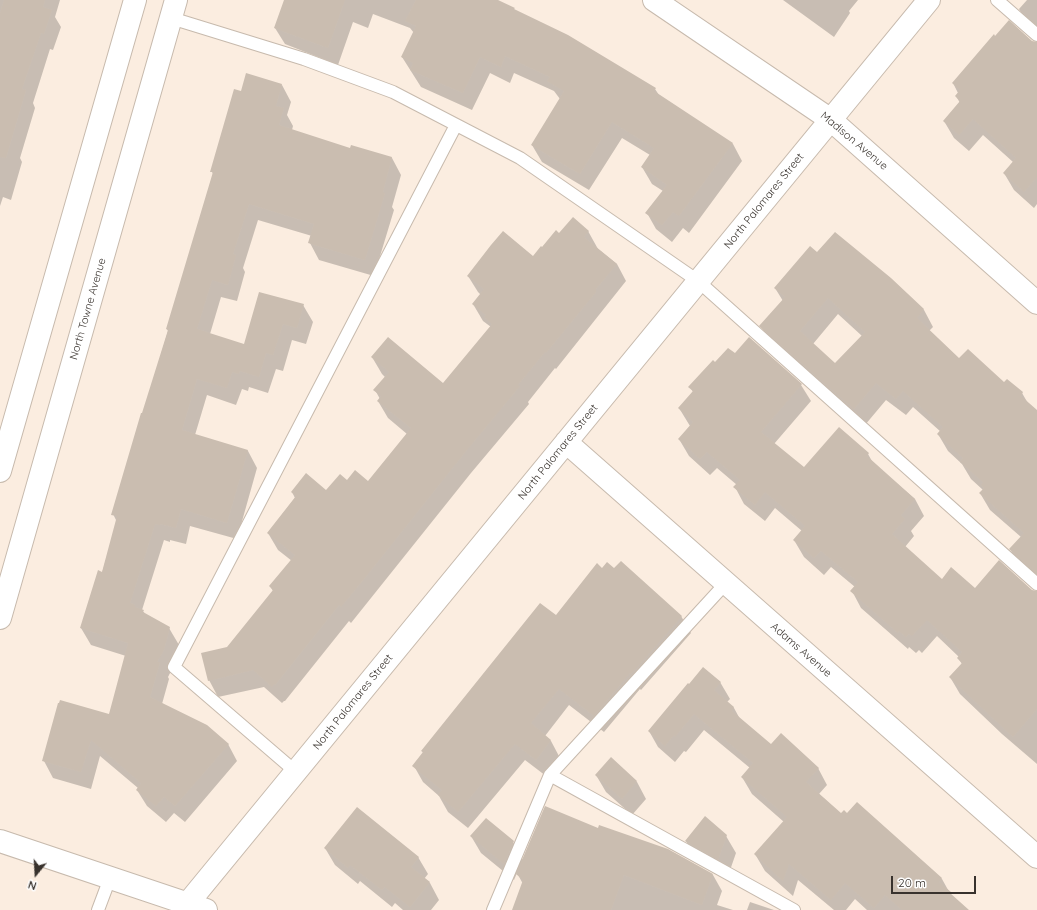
<!DOCTYPE html>
<style>
body{margin:0}
#map{position:relative;width:1037px;height:910px;overflow:hidden;background:#fbede0;font-family:Quicksand,sans-serif}
canvas{display:block}
.north{position:absolute;left:16px;top:854px;width:40px;height:40px;-webkit-text-stroke:3px #fff;paint-order:stroke;rotate:198deg;font-size:11px;font-weight:700;line-height:16px;text-align:center;color:#38322d}
.north::after{content:'';display:block;margin:auto;width:14px;height:18px;background:#38322d;clip-path:polygon(50% 0,100% 100%,50% 72%,0 100%)}
.scale{position:absolute;left:891px;top:876px;width:85px;height:18px;box-sizing:border-box;border:2px solid #38322d;border-top:0;padding-left:5px;font-size:12px;line-height:14px;white-space:nowrap;color:#38322d;-webkit-text-stroke:3px #fff;paint-order:stroke}
</style>
<div id="map">
<canvas width="1037" height="910"></canvas>
<div class="north">N</div>
<div class="scale">20 m</div>
</div>
<script>
const g = document.querySelector('canvas').getContext('2d');
g.lineJoin = 'round';
function paint(path, color) { g.fillStyle = color; g.fill(path, 'evenodd'); }
const poly = rows => new Path2D(rows.map(r => 'M' + r).join(''));
function strokePath(path, color, width, dash) { g.strokeStyle = color; g.lineWidth = width; g.lineCap = dash ? 'butt' : 'round'; g.setLineDash(dash || []); g.stroke(path); }
function drawText(font, color, halo, rows, align = 'center') {
  g.font = font + ' Quicksand,sans-serif'; g.lineWidth = 3.5; g.setLineDash([]); g.textBaseline = 'middle'; g.strokeStyle = halo; g.fillStyle = color; for (const [text, x, y, turn = 0] of rows) {
    g.save(); g.translate(x, y); g.rotate((+turn || 0) * Math.PI / 180); g.textAlign = isNaN(turn) ? turn : align; if (halo) g.strokeText(text, 0, 0); g.fillText(text, 0, 0); g.restore();
  }
}
paint(poly([
 [0,0,60,0,55,17,61,27,53,50,50,49,33,103,35,108,20,158,22,162,11,200,3,197,0,206],
 [285,0,497,0,655,89,659,95,733,144,742,161,689,233,683,228,672,242,656,229,647,213,663,191,652,184,642,167,650,155,622,138,589,190,542,162,532,145,560,99,554,91,514,73,510,83,490,73,472,110,421,87,402,57,414,33,410,28,373,14,368,28,353,22,338,65,285,44,275,28],
 [783,0,858,0,849,11,850,13,834,37],
 [1027,0,1037,0,1037,32,1029,26,1019,9],
 [995,37,1037,43,1037,204,1034,208,1014,190,1004,173,1013,162,983,135,969,151,954,138,944,121,960,103,956,96,958,93,953,83],
 [282,85,291,102,287,115,293,126,292,130,351,150,392,158,401,175,392,207,394,210,374,276,319,260,310,243,312,236,258,220,243,268,245,272,237,301,221,297,210,334,245,345,303,305,313,322,306,344,292,340,283,371,276,369,268,393,249,387,248,391,242,389,236,405,207,395,195,435,248,451,257,468,237,539,190,526,186,544,170,540,170,542,164,540,142,610,146,615,169,628,179,645,173,667,168,677,169,679,162,704,228,744,237,761,185,822,174,813,166,822,147,806,137,790,138,788,100,756,91,789,53,778,44,761,109,716,126,656,91,645,81,628,102,573,117,522,113,514,168,331,167,329,213,174,212,172,242,92],
 [588,231,598,249,617,264,626,281,556,369,555,368,528,402,529,404,471,473,351,623,349,621,285,701,284,701,282,703,264,687,218,697,209,680,228,648,273,591,270,586,292,561,278,550,268,533,295,498,292,492,327,491,347,481,368,482,407,434,388,418,378,401,380,399,375,390,385,377,382,374,372,357,444,384,491,327,483,321,473,304,481,295,478,292,468,276,533,257,559,235],
 [817,253,890,279,924,310,933,327,929,331,959,359,1004,384,1007,380,1022,393,1029,405,1037,412,1037,581,1020,566,1010,549,1021,537,990,510,980,493,983,490,971,479,962,464,948,451,938,434,941,432,913,407,906,415,886,400,865,425,770,343,761,326,783,301,775,288],
 [838,314,862,336,835,365,813,344],
 [735,355,801,385,811,401,774,444,804,468,868,454,873,463,915,499,924,516,911,531,914,536,905,547,942,580,975,589,1037,592,1037,764,1002,734,960,694,950,677,962,664,958,658,959,657,937,636,922,653,919,650,916,653,909,647,908,649,861,608,852,591,855,587,831,567,824,575,804,557,794,540,802,531,775,508,765,521,744,504,735,487,737,485,717,468,710,475,689,456,679,439,690,426,679,408,693,392,690,387,715,364],
 [681,616,691,633,641,690,640,689,604,732,569,705,545,736,551,741,560,758,546,776,525,760,468,828,448,812,439,796,423,782,414,766,423,753,422,751,556,617],
 [720,682,730,699,727,702,734,708,740,719,771,745,818,768,827,785,819,794,841,814,847,814,857,804,942,879,952,897,967,910,867,910,855,899,846,910,834,910,798,880,793,896,765,871,755,854,784,822,752,794,742,777,750,768,704,730,686,752,684,751,675,762,658,747,649,731],
 [596,775,632,778,637,782,646,799,632,815,606,792],
 [471,836,513,842,523,860,713,875,722,891,717,905,733,910,514,910,523,884,517,873,514,880,481,853],
 [726,836,736,853,728,876,695,858,686,841],
 [325,848,418,857,428,874,424,879,430,883,439,900,431,910,403,910,395,903,392,907,360,881,358,884,335,865],
 [750,902,774,910,747,910]
]), '#0003');
paint(poly([
 [4,0,45,0,43,7,52,10,44,34,41,33,22,89,26,90,6,158,0,157,0,13],
 [284,0,345,0,328,48,274,28],
 [416,0,498,0,515,8,514,9,568,35,656,88,654,91,733,143,679,216,673,212,662,225,645,213,667,185,641,167,654,148,612,122,580,174,531,145,564,91,547,81,550,77,505,56,501,67,480,57,463,93,410,70,413,63,401,57,416,26,405,21],
 [1009,20,1032,41,1037,42,1037,177,1024,192,1003,173,1016,158,973,119,959,135,943,121,960,101,955,96,960,90,952,83,994,34,995,36],
 [246,73,282,84,276,106,284,108,279,125,350,148,351,145,392,157,383,192,385,193,365,260,308,243,314,224,249,204,233,254,236,255,228,285,212,280,197,329,244,344,259,292,304,304,297,328,283,324,273,355,266,353,259,377,240,371,239,374,232,372,227,388,197,379,182,430,248,450,227,523,181,509,176,528,161,524,160,525,155,524,130,603,135,605,135,607,144,610,143,612,170,627,164,650,157,662,160,662,150,697,207,725,229,744,175,806,164,797,156,806,136,790,141,783,91,740,81,772,42,761,58,703,59,703,60,700,109,714,128,643,80,628,98,570,102,572,117,516,111,515,141,413,142,413,168,330,166,329,207,192,213,172,210,172,234,89,241,91],
 [573,217,589,231,584,237,617,264,596,289,596,292,546,353,545,352,518,385,520,386,462,456,364,579,341,607,339,605,275,685,274,684,272,687,253,670,208,681,201,653,227,647,273,590,269,586,295,555,267,533,296,496,291,492,306,473,326,490,340,474,347,480,355,470,368,481,411,428,377,401,381,396,373,390,389,372,371,357,388,337,443,383,492,324,484,317,486,315,472,304,484,289,467,276,491,245,503,231,533,256,541,246,542,247,556,230,559,233],
 [835,232,891,278,924,309,917,318,959,358,968,349,1004,382,1007,379,1023,392,1021,396,1037,410,1037,574,1009,549,1024,533,979,493,984,488,981,485,983,482,960,462,963,458,937,434,943,427,903,391,896,399,876,383,854,409,759,326,785,297,774,288,810,246,817,252],
 [828,298,865,332,835,363,800,331],
 [749,337,802,384,761,432,804,467,839,427,869,453,867,456,915,499,901,515,905,519,892,534,942,579,951,567,975,588,999,560,1032,590,1037,591,1037,709,1013,737,949,677,962,663,957,658,962,652,927,620,912,636,909,634,906,637,899,631,898,633,850,591,858,582,821,551,814,558,793,540,805,526,765,492,755,505,733,487,740,480,707,452,700,459,678,439,693,422,678,408,693,391,688,387,713,360,715,362,728,348,735,353],
 [621,561,682,616,631,674,630,673,594,716,559,689,531,723,551,740,536,760,515,744,458,812,438,795,442,790,412,766,423,752,421,751,540,603,556,615,597,563,602,568,607,562,614,568],
 [703,667,721,682,714,690,734,707,732,711,771,744,781,733,819,768,806,782,841,813,844,810,847,813,857,802,942,878,939,882,951,892,950,893,969,910,902,910,885,895,874,908,845,883,831,900,789,864,783,881,754,854,787,817,741,777,753,763,694,714,675,737,674,735,665,746,648,731,688,683,689,684],
 [611,757,637,781,622,799,595,775],
 [545,806,598,828,599,825,668,849,713,874,702,905,624,875,611,910,512,910,523,880,516,874],
 [357,807,419,857,411,867,430,882,410,907,385,887,382,890,350,865,348,868,324,848],
 [705,816,727,835,718,860,685,841],
 [486,818,514,841,504,864,470,836]
]), '#cabdb0');
const lane = poly([
 [997,0,1037,35],
 [171,18,304,59,393,92,520,158,698,281,1037,584],
 [296,772,174,667,456,125],
 [550,775,794,910],
 [98,910,110,878],
 [493,910,550,775,726,583]
]);
const street = poly([
 [654,0,831,120,1037,303],
 [566,442,1037,857],
 [0,841,206,910],
 [188,903,929,0]
]);
const primary = poly([
 [0,471,135,0],
 [0,618,176,0]
]);
strokePath(lane, '#c7baad', 14);
strokePath(street, '#c7baad', 24);
strokePath(primary, '#c7baad', 24);
strokePath(lane, '#fff', 12);
strokePath(street, '#fff', 22);
strokePath(primary, '#fff', 22);
drawText('11px', '#38322d', '#fff', [
 ["Madison Avenue",854,141,40],
 ["North Palomares Street",764,201,-51],
 ["North Towne Avenue",88,309,-74],
 ["North Palomares Street",558,452,-51],
 ["Adams Avenue",801,650,41],
 ["North Palomares Street",353,702,-51]
]);
</script>
